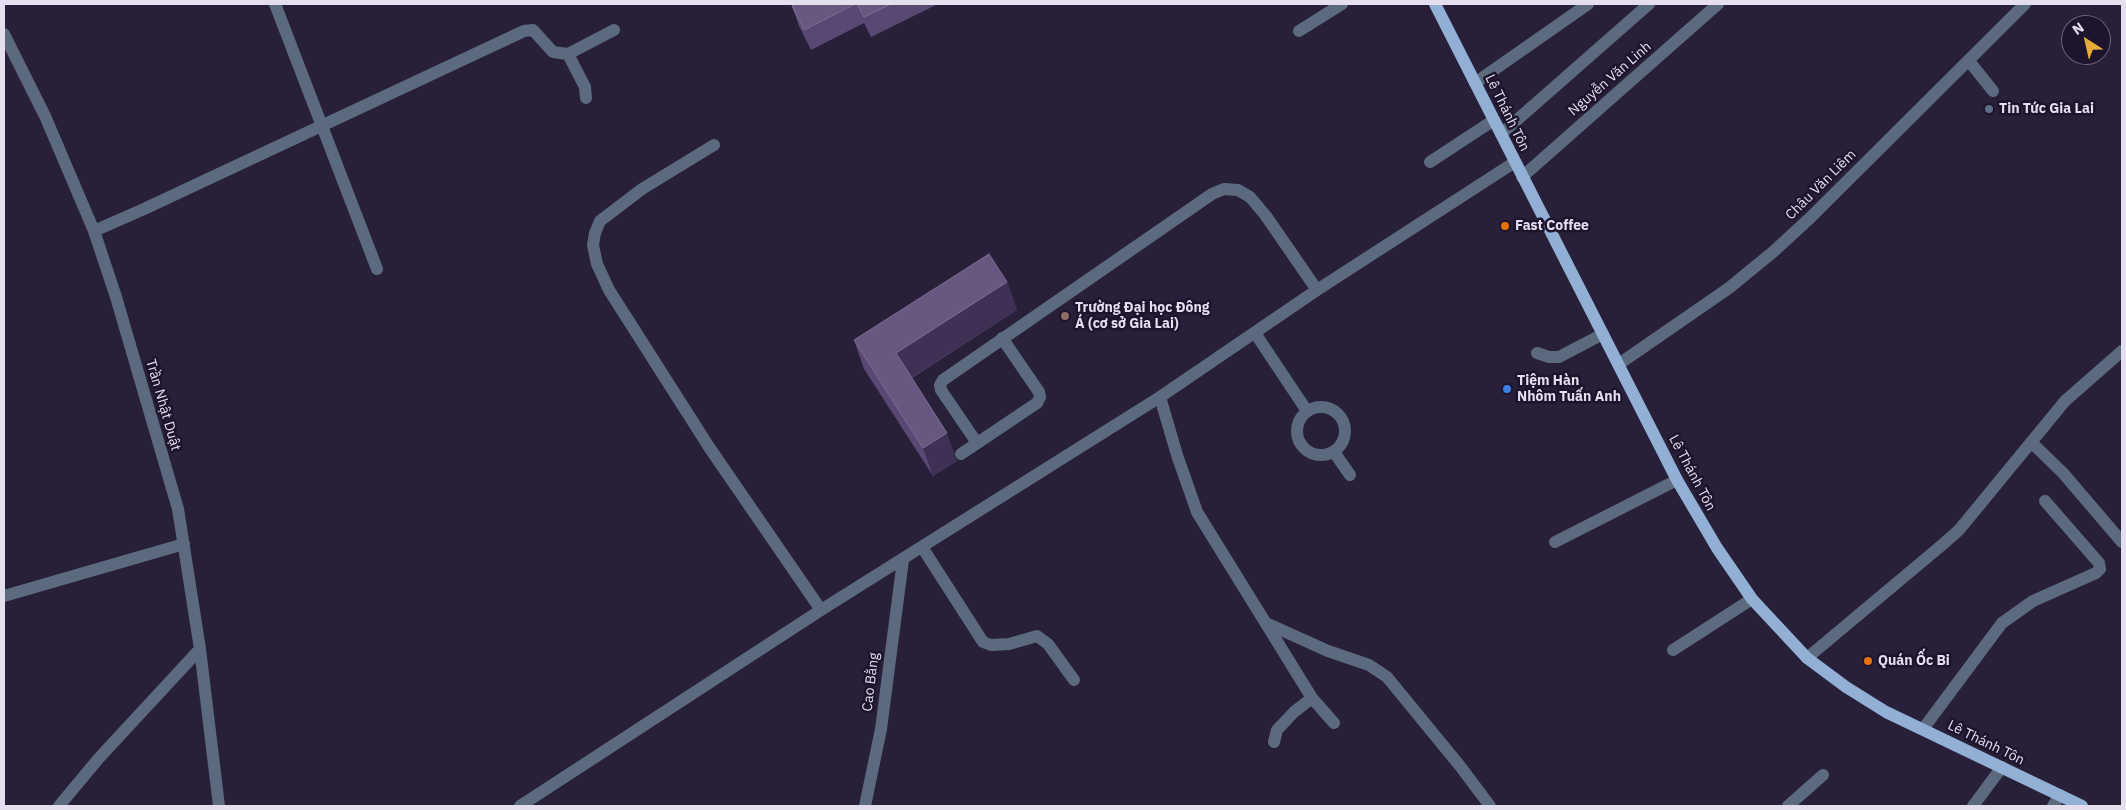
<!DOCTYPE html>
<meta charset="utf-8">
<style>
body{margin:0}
#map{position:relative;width:2126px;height:810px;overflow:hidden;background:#281f38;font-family:"IBM Plex Sans",sans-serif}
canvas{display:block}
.frame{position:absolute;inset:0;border:5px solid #e4deef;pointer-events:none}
.north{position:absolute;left:2061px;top:15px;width:50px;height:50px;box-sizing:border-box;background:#1e152d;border:1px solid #6d657b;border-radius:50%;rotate:325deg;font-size:14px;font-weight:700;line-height:20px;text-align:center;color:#e4deef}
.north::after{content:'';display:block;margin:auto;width:18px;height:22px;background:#e9ab38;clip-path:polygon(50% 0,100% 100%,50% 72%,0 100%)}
</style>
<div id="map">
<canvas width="2126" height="810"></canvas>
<div class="frame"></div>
<div class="north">N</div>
</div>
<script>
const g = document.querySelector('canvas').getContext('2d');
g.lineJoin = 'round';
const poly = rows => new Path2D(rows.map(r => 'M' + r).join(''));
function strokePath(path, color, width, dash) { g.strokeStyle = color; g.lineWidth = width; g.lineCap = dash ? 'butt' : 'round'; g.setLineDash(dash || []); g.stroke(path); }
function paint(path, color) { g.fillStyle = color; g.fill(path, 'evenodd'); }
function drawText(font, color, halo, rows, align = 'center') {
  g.font = font + ' "IBM Plex Sans",sans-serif'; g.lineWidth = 5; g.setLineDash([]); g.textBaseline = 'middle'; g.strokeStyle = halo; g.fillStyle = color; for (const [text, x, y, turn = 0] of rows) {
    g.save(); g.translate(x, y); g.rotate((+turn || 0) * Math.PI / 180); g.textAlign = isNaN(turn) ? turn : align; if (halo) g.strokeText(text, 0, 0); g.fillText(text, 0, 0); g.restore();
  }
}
strokePath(poly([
 [275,4,377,269],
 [1299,31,1342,4],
 [4,34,45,116,94,231,116,297,178,509,200,649,219,806],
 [568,54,585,87,586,98],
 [1969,61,1993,91],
 [1475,83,1588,4],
 [1501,134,1649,4],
 [714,145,642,189,600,221,595,233,593,245,597,264,609,290,709,447,821,610],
 [1430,162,1494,120],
 [1522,177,1718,4],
 [94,231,144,209,524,31,533,30,553,52,568,54,614,30],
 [1255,333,1307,411],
 [1537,353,1549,357,1559,357,1603,334],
 [1619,364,1729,288,1773,252,1810,218,2025,4],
 [1160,397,1177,455,1197,512,1312,698,1334,723],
 '1297 431a24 24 0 1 1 48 0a24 24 0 1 1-48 0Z',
 [2031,442,2063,473,2122,542],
 [977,443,941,390,940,385,943,380,1212,194,1224,189,1238,190,1250,197,1266,216,1317,290],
 [1334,452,1350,475],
 [961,454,1037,403,1040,397,1039,392,1002,338],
 [1555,542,1677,480],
 [922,547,983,642,991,645,1009,644,1037,636,1048,644,1074,680],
 [4,596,184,544],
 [1268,624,1328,651,1369,665,1387,677,1460,766,1490,806],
 [1673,650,1752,599],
 [1807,658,1942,545,1959,530,2065,401,2122,351],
 [1923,729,2002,623,2033,601,2096,573,2100,569,2099,563,2045,501],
 [1274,742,1277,730,1294,712,1312,698],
 [59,806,99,758,200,649],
 [520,806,821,610,1160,397,1317,290,1515,162],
 [865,806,881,729,903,560],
 [1788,806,1823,775],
 [1973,806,2002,767],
 [2053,806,2060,795]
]), '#5c6a7d', 12);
strokePath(poly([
 [1435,4,1677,480,1717,548,1752,599,1807,658,1846,687,1886,712,2082,806]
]), '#92afd6', 12);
paint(poly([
 [796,4,938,4,871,37,864,23,811,50,799,26,792,6],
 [1007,282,1017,310,912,378,957,461,933,476,864,369,854,340]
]), '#584873');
paint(poly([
 [1007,282,1017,310,906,381,896,353],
 [947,433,957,461,933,476,923,448]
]), '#3f3156');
const building = poly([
 [796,4,855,4,804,30,792,6,796,4],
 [857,4,891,4,864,17,857,4],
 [989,254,1007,282,896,353,947,433,923,448,854,340,989,254]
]);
paint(building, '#685881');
strokePath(building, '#7b6d92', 1);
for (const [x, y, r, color] of [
 [1989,109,5,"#5c6f8a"],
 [1505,226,5,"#e8710a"],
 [1065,316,5,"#8d6e63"],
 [1507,389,5,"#3f7fe0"],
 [1868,661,5,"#e8710a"]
]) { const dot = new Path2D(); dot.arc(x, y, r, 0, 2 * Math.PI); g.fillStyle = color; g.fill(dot); strokePath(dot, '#1e152d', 2); }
drawText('14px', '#e4deef', '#1e152d', [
 ["Nguyễn Văn Linh",1610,79,-41],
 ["Lê Thánh Tôn",1507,113,64],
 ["Châu Văn Liêm",1821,185,-45],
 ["Trần Nhật Duật",163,405,74],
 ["Lê Thánh Tôn",1692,473,62],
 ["Cao Bằng",871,682,-83],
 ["Lê Thánh Tôn",1986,743,26]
]);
drawText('bold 14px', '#e4deef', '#1e152d', [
 ["Tin Tức Gia Lai",1999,109],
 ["Fast Coffee",1515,226],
 ["Trường Đại học Đông",1075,308],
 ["Á (cơ sở Gia Lai)",1075,324],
 ["Tiệm Hàn",1517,381],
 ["Nhôm Tuấn Anh",1517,397],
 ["Quán Ốc Bi",1878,661]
], 'left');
</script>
